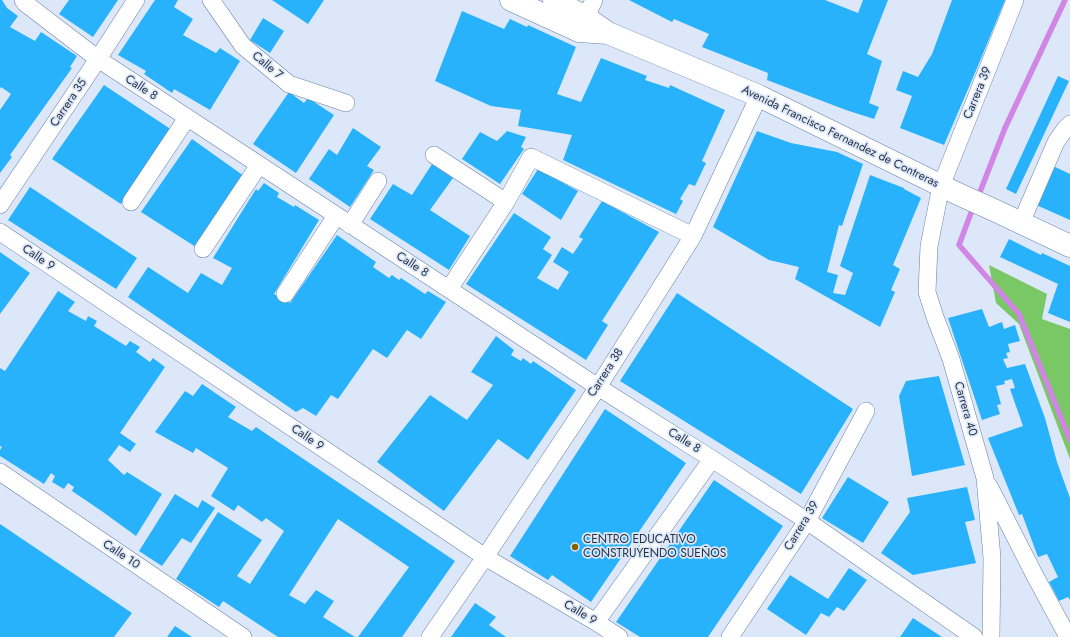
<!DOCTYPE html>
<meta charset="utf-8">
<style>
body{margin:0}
canvas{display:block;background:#dce8f9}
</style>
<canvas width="1070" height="637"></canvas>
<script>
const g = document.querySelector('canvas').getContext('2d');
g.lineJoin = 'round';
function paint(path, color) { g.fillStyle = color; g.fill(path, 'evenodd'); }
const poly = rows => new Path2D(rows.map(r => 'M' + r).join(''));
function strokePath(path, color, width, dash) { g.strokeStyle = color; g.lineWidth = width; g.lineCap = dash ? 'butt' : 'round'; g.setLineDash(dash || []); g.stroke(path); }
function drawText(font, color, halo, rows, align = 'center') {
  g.font = font + ' Jost,sans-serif'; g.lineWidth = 3.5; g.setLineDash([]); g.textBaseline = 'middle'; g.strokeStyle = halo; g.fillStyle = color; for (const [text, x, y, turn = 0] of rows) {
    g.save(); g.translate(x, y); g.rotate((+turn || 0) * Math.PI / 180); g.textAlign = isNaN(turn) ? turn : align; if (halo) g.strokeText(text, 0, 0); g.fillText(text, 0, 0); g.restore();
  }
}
paint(poly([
 [989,265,1047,294,1042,319,1070,329,1070,459,1019,324,996,303]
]), '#79c765');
strokePath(poly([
 [978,197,1005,128,1065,0],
 [974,205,959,245,1019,314,1070,440]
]), '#d185e4', 5.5);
paint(poly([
 [0,0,2,0,7,8,18,16,10,27,35,41,41,32,77,56,70,67,72,68,10,155,12,157,0,173,0,110,11,94,1,87,0,89],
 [69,0,118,0,93,37,59,14],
 [155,0,178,0,174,7,193,19,183,35,216,53,220,48,240,61,210,110,174,89,172,93,144,74,146,71,118,55],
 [272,0,324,0,308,24],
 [629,0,825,0,858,13,863,0,888,0,867,54,882,61,869,103,879,107,874,119,846,110,767,80,768,73,702,47,709,34,674,19,672,22],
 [952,0,1005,0,975,73,944,145,900,128,912,96,896,90,903,71,918,77,932,54],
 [462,11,504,29,510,19,527,27,528,25,576,47,557,94,581,102,601,58,647,76,645,80,669,88,670,85,725,110,702,161,706,163,695,186,689,184,680,199,683,201,676,214,563,160,572,135,518,126,521,110,491,106,435,81],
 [263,18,284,31,270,53,250,40],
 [1058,76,1069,81,1016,194,1006,189],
 [104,85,172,130,121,204,52,159],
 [289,92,304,103,308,98,334,115,296,173,253,144],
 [353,128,381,147,367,166,374,170,350,207,309,179,329,149,337,155],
 [507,131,526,137,521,147,524,149,500,184,462,159,480,132,497,141],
 [757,131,791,143,837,152,863,164,842,226,839,225,827,272,838,275,833,293,845,295,853,273,840,266,870,175,904,188,904,189,921,198,893,265,900,269,891,290,895,292,880,327,795,279,799,267,769,260,713,227],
 [192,139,244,176,199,249,141,212],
 [432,164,453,178,430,210,470,236,449,270,370,219,393,184,412,195],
 [1051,165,1070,174,1070,220,1034,204],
 [538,169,578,191,561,220,522,194],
 [264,183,279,193,277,197,294,207,295,205,319,220,274,294,290,303,337,235,376,262,373,267,389,278,392,275,399,280,401,278,425,294,428,291,446,302,421,339,407,330,387,358,373,349,338,399,331,395,316,416,303,408,296,412,128,297,148,267,188,293,201,273,222,285,232,268,213,258,256,189,258,191],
 [30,187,137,258,116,289,8,220],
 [602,201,659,232,602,321,608,325,586,360,466,284,514,213,551,237,543,249,552,255,537,278,558,290,569,272,553,262,562,247,573,254,583,239,579,237],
 [1009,239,1041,255,1042,253,1070,266,1070,322,1048,313,1058,284,1000,257],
 [0,252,30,273,0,314],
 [58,291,75,302,68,311,86,321,88,316,97,321,94,326,126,346,130,341,140,347,136,352,150,362,153,358,165,367,120,433,136,444,130,452,119,445,108,460,124,475,127,472,162,494,136,536,103,512,72,491,74,487,68,483,64,489,52,482,55,476,51,473,44,484,0,456,0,450,2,447,0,446,0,368,5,371],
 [677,293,853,409,801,494,620,381],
 [982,309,989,327,1002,322,1004,329,1015,325,1020,341,1008,344,1010,352,1006,353,1008,358,1003,359,1007,368,1025,364,1045,418,1057,462,1070,498,1070,600,1068,597,1059,601,1049,582,1058,577,1047,554,1038,557,1022,514,1019,515,988,438,1023,426,1010,389,1015,388,1012,379,1004,381,1005,384,996,386,1001,404,997,405,1000,414,982,420,948,318],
 [496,336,514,350,511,355,521,361,523,358,531,364,533,361,576,390,528,460,498,439,444,511,377,462,430,395,467,420,493,385,471,372],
 [939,376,965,465,912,476,899,396,906,381],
 [202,384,236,407,228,417,252,431,256,427,455,561,402,637,358,637,409,567,338,519,289,595,305,604,316,590,334,601,323,617,355,637,278,637,223,601,219,607,176,579,218,512,262,540,237,576,250,584,284,531,266,518,262,522,238,505,234,511,211,496,228,468,196,448,193,453,155,432,185,391,193,396],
 [605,409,686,463,591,602,552,575,548,580,510,556],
 [848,477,889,502,863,543,822,518],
 [714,480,783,526,708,637,640,637,616,622],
 [967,487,975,520,965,522,976,563,913,575,881,553,910,512,907,498],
 [175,494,198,508,202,500,215,508,191,543,182,538,162,566,139,551],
 [0,524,132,613,114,637,0,637],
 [849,568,867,580,844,611,837,607,829,617,821,613,806,635,767,609,790,575,828,599],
 [475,603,496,617,489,625,506,637,451,637],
 [913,618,942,637,900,637],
 [175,626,192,637,167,637]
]), '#29b2fc');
const street = poly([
 [23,0,25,3,98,59,598,387,712,459,807,521,974,637],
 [211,0,243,46,289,84,346,103],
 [580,29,594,0],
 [434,155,506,202],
 [131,202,187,118],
 [0,205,98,59,136,0],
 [1021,223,1056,142,1065,129,1070,124],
 [350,225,378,181],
 [0,232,485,557,596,622,619,637],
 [203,249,259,165],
 [449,289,506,202,531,157,693,236],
 [285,294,336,216],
 [0,472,243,637],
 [989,486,1035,576,1068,637],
 [596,622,712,459],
 [430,637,485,557,598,387,693,236,759,96],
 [730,637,807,521,866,411],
 [991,637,992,558,985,478,951,359,935,317,927,292,929,246,941,186,1015,0]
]);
const primary = poly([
 [511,0,579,31,607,33],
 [554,0,585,17,608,33,759,96,956,193,996,211,1070,246]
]);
strokePath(street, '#6780a7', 18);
strokePath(primary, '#6780a7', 23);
strokePath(street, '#fff', 17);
strokePath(primary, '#fff', 22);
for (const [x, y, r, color] of [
 [575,547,4,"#896000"]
]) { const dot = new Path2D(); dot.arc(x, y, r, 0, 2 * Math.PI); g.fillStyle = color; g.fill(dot); strokePath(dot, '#dce8f9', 1.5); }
drawText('12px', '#273243', '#dce8f9', [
 ["Calle 7",267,66,40],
 ["Calle 8",141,88,33],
 ["Carrera 39",978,93,-68],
 ["Carrera 35",69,103,-56],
 ["Avenida Francisco Fernandez de Contreras",840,137,26],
 ["Calle 9",38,258,34],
 ["Calle 8",412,265,33],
 ["Carrera 38",606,373,-57],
 ["Carrera 40",965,409,74],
 ["Calle 9",307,438,34],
 ["Calle 8",684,441,32],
 ["Carrera 39",802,526,-59],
 ["Calle 10",121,555,34],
 ["Calle 9",580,613,31]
]);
drawText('12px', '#273243', '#dce8f9', [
 ["CENTRO EDUCATIVO",583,540],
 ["CONSTRUYENDO SUEÑOS",583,554]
], 'left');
</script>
